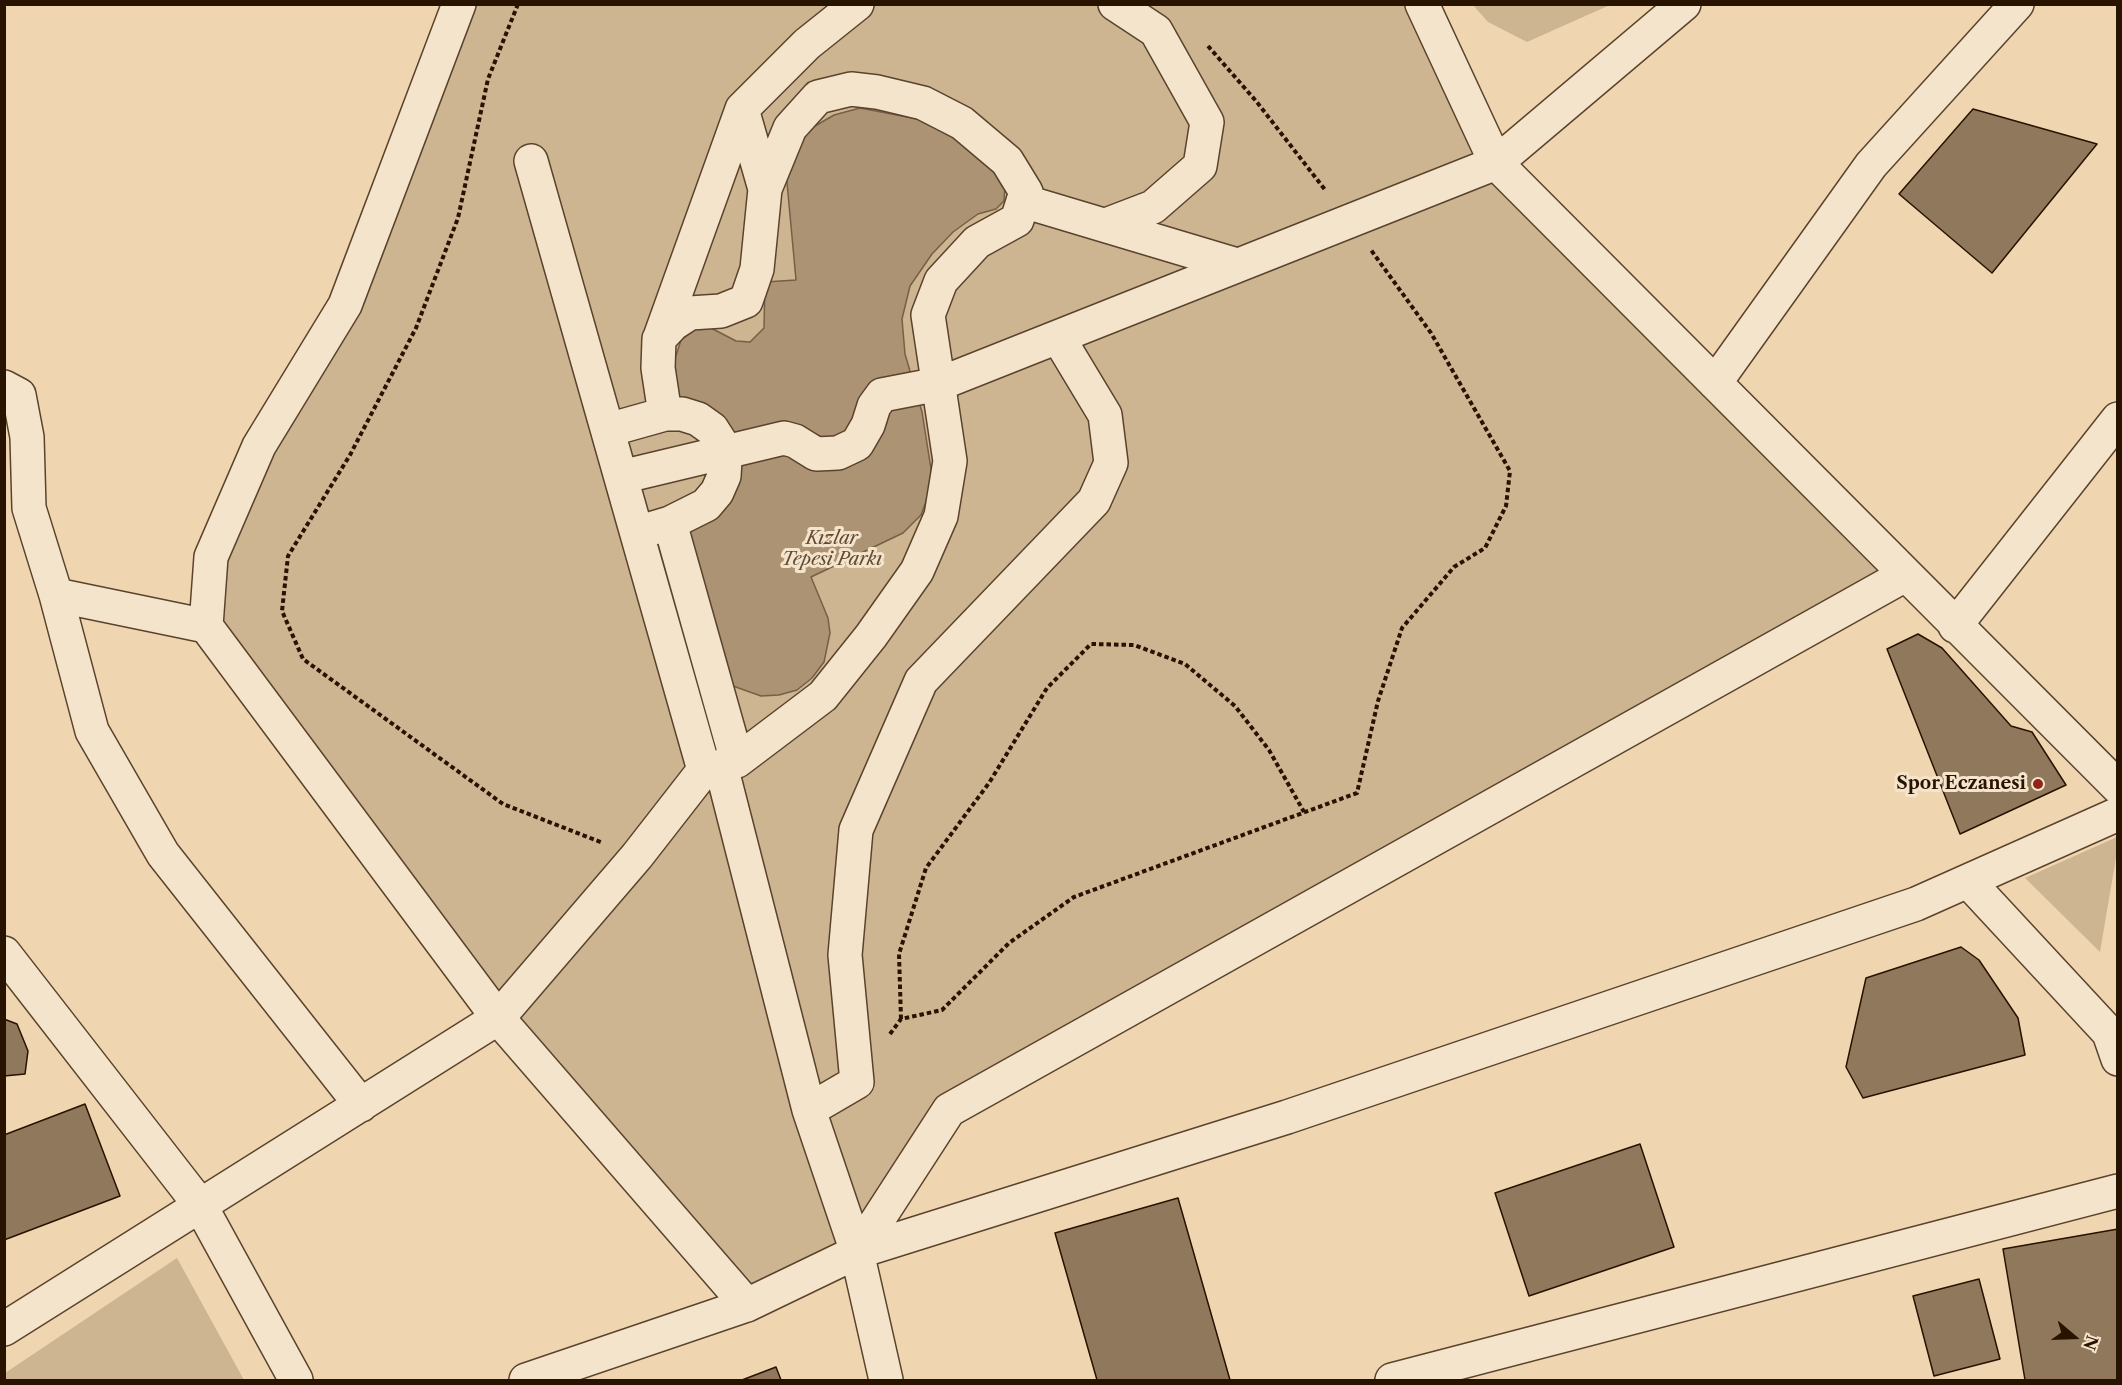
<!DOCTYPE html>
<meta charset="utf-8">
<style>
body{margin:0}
#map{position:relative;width:2122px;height:1385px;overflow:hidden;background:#f0d6b0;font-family:"Libre Caslon Text",serif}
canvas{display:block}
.frame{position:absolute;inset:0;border:6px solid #281200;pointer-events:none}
.north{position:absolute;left:2044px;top:1307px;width:60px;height:60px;-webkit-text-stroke:4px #f5e4cc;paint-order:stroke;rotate:109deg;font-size:16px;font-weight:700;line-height:24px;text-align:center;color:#281200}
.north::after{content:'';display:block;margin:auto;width:21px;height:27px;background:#281200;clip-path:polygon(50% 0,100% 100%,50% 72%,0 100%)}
</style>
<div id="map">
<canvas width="2122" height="1385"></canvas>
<div class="frame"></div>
<div class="north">N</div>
</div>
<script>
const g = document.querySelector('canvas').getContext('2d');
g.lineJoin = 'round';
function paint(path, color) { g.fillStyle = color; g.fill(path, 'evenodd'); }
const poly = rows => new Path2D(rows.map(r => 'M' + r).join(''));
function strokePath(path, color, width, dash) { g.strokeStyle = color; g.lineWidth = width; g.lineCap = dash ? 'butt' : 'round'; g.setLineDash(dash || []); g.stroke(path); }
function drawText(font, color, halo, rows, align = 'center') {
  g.font = font + ' "Libre Caslon Text",serif'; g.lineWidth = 6; g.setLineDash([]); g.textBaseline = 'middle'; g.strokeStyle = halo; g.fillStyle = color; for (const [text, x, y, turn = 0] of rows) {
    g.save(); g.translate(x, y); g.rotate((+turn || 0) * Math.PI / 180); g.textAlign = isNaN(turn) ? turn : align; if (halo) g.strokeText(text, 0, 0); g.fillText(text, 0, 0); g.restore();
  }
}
paint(poly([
 [459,4,1422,5,1496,163,1905,575,949,1110,857,1252,747,1305,206,626,211,557,345,305],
 [1473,5,1610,5,1527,42,1488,22],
 [2117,837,2117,852,2100,952,2025,878],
 [177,1258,244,1380,5,1380,5,1373]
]), '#ceb592');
const water = poly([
 [860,108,918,119,973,147,1005,185,1004,201,996,209,978,214,953,232,932,254,910,286,902,319,905,354,922,412,931,469,930,491,921,515,903,533,811,577,828,618,830,633,824,662,812,678,797,690,779,695,761,696,733,686,722,676,686,521,736,484,741,469,742,454,674,405,671,371,681,340,699,327,711,328,736,341,750,342,764,328,765,282,796,280,786,172,808,130,834,115,860,108]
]);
paint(water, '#ac9374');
strokePath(water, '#775f46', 1.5);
const building = poly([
 [1973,109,2097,144,1992,273,1899,194,1973,109],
 [1918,634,1942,648,2011,726,2032,732,2066,785,1960,834,1887,649,1918,634],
 [1961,947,1979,960,2018,1018,2025,1055,1863,1098,1846,1067,1866,978,1961,947],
 [4,1019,17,1024,28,1051,25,1074,4,1076,4,1019],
 [85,1104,120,1196,4,1240,4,1135,85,1104],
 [1640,1144,1674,1247,1529,1296,1495,1193,1640,1144],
 [1178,1198,1230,1380,1097,1380,1055,1233,1178,1198],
 [2118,1229,2118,1380,2025,1380,2003,1249,2118,1229],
 [1979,1279,2000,1359,1934,1376,1913,1296,1979,1279],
 [776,1367,781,1380,742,1380,776,1367]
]);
paint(building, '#90785c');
strokePath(building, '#281200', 1.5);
const street = poly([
 [459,4,345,305,259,446,211,557,206,626,498,1018,747,1305],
 [1422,4,1496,163,2118,787],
 [742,109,807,44,857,4],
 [1023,201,1237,265],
 [1106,225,1153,207,1200,166,1207,122,1156,31,1115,4],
 [660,337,742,109,765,189],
 [1715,383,1871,165,2017,4],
 [4,387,19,395,27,437,29,508,56,595],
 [665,414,658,368,659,339,673,324,690,313,721,311,746,301,757,269,765,189,790,128,818,97,851,89,877,92,923,103,962,123,1007,161,1026,192,1017,220,977,242,941,281,928,315,950,461,941,516,917,571,871,636,823,696,737,761,670,523],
 [608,430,665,414,682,414,698,419,712,429,721,443,725,460,724,476,717,492,706,505,670,523,650,529],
 [621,477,784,438,795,441,816,454,838,453,857,444,868,425,874,406,882,395,939,384,1496,163,1684,4],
 [206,626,56,595,92,731,163,854,361,1105],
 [1955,626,2118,419],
 [721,766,809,1110],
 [1968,881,2109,1033,2118,1059],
 [4,953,200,1205,296,1380],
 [857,1252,949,1110,1905,575],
 [4,1329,498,1018,637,856,704,770,531,161],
 [526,1380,747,1305,857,1252,1287,1117,1916,904,2118,814],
 [886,1380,857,1252,809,1110,857,1082,845,955,856,830,921,681,1094,501,1111,463,1105,415,1058,337],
 [1392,1380,2118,1191]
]);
strokePath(street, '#5a432c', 36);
strokePath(poly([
 [518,4,488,79,458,218,416,328,350,455,288,556,282,611,303,659,503,804,603,843],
 [1208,46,1256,101,1326,191],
 [901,1019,899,954,926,868,989,783,1047,688,1091,644,1134,645,1185,664,1235,706,1269,750,1304,812],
 [890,1034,901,1019,942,1010,1009,943,1074,897,1357,793,1378,701,1402,628,1454,567,1485,548,1506,506,1510,471,1431,333,1371,250]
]), '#281200', 4, [4.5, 3]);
strokePath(street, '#f5e4cc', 33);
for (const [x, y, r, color] of [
 [2038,784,6,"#8f2418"]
]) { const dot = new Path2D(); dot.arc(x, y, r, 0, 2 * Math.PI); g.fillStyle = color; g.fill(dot); strokePath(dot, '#f5e4cc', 2); }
drawText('italic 18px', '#624b33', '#f5e4cc', [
 ["Kızlar",832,539],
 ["Tepesi Parkı",832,560]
]);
drawText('bold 18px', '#281200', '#f5e4cc', [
 ["Spor Eczanesi",2026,784]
], 'right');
</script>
